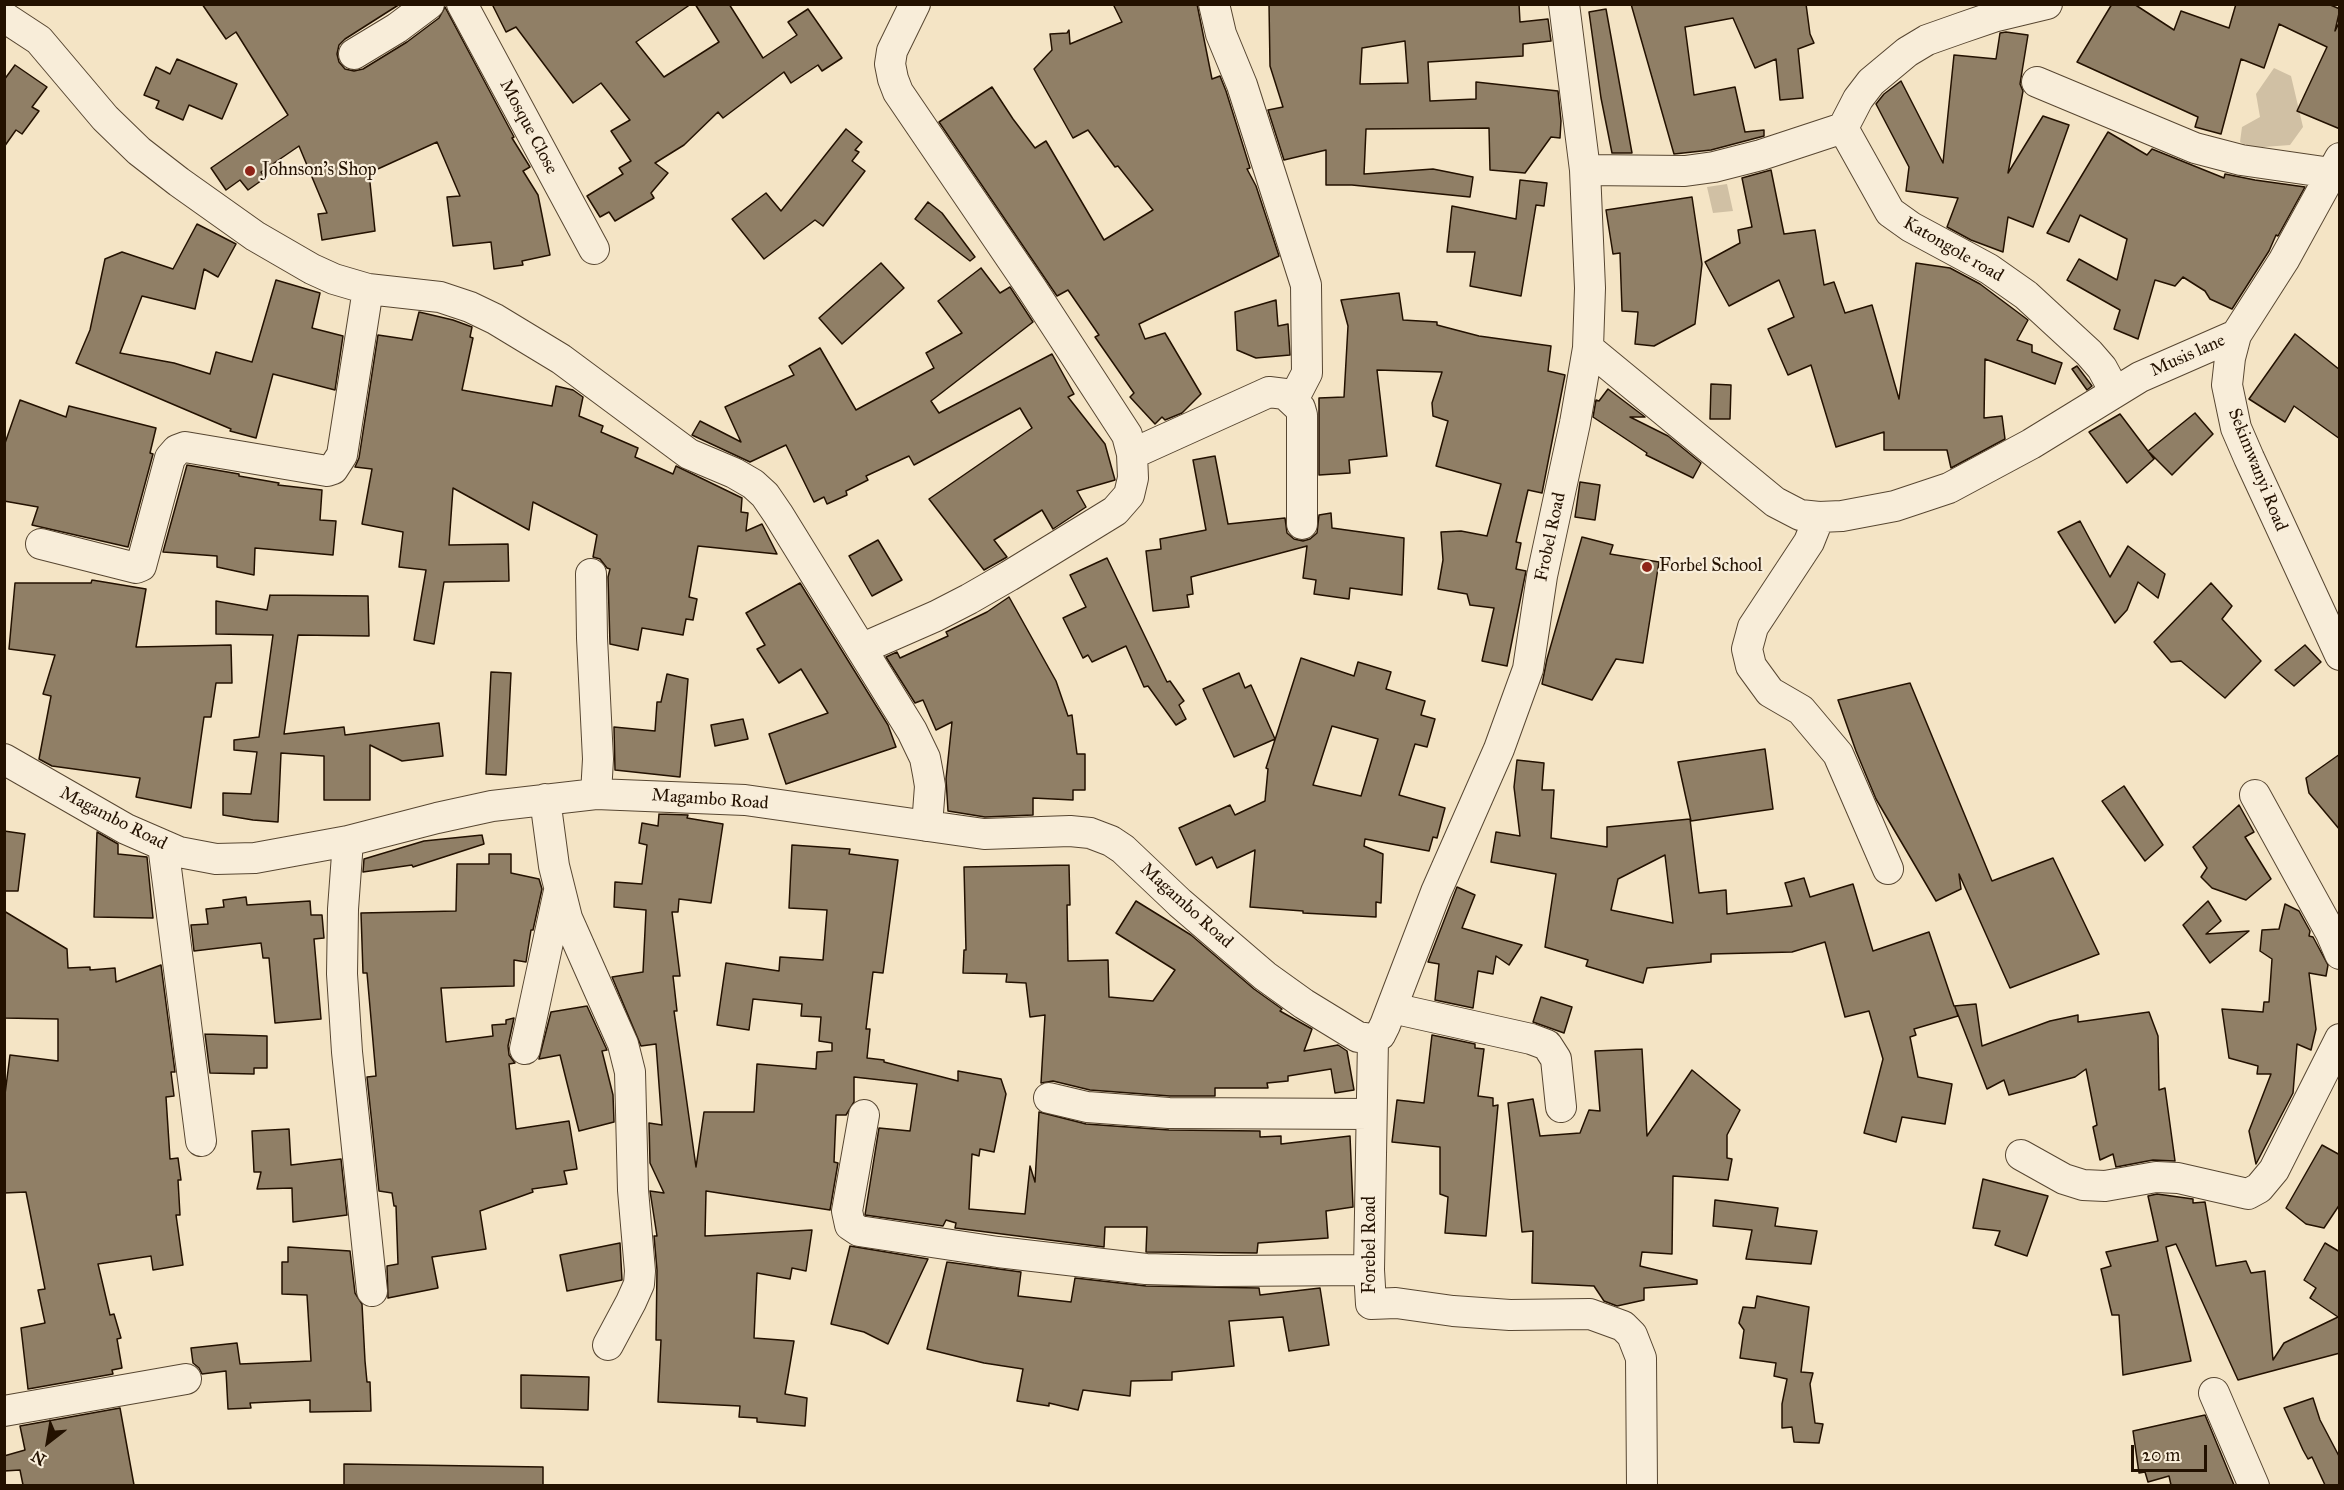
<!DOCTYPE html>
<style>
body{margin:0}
#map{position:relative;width:2344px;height:1490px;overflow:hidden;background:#f4e4c5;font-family:"IM FELL Great Primer",serif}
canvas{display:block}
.frame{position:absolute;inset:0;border:6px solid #231100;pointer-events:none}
.north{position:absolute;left:18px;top:1412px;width:60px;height:60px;-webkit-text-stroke:4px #f8edd9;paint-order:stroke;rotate:211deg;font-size:16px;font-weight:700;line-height:24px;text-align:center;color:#231100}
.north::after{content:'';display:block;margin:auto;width:21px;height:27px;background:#231100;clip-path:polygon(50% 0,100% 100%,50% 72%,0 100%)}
.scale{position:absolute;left:2131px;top:1445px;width:76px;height:27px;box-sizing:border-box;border:3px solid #231100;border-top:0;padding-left:8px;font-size:18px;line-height:21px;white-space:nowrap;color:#231100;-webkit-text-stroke:4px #f8edd9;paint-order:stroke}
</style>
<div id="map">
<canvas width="2344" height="1490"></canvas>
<div class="frame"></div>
<div class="north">N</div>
<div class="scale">20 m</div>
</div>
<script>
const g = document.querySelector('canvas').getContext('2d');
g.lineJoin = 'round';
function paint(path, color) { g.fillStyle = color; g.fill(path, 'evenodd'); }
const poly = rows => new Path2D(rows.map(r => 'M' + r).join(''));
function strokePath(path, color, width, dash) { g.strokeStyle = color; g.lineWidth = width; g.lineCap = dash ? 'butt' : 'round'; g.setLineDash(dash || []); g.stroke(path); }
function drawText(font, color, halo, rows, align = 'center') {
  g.font = font + ' "IM FELL Great Primer",serif'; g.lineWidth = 4.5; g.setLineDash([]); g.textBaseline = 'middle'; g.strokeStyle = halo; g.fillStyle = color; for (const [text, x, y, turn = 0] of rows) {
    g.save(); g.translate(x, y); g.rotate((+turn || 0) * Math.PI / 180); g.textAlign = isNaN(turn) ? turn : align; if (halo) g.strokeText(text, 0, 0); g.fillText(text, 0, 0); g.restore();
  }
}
paint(poly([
 [2274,68,2291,76,2303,127,2290,145,2251,148,2240,142,2242,127,2260,117,2256,94],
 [1727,184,1733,211,1713,213,1707,187]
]), '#d0c0a4');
const building = poly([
 [202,4,400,4,345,39,339,45,337,54,339,62,345,69,354,71,363,69,407,42,439,18,445,7,514,137,512,138,530,167,523,171,538,195,550,255,522,261,523,265,494,269,491,242,453,246,447,197,460,196,437,142,369,173,375,231,322,240,318,214,327,213,299,146,261,172,265,178,248,190,240,180,226,190,211,168,288,115,236,32,226,39,202,4],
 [492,4,691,4,636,42,664,77,719,42,695,4,729,4,763,58,797,35,788,22,808,9,842,58,822,71,818,65,791,83,784,72,723,118,718,112,684,145,655,163,668,173,651,193,654,198,615,221,609,212,600,217,587,196,623,174,619,168,631,161,611,131,630,120,601,83,573,103,516,27,506,32,492,4],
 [1113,4,1197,4,1212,79,1220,76,1226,91,1250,168,1247,169,1256,186,1279,256,1139,324,1145,339,1165,333,1201,394,1182,413,1165,420,1162,417,1155,424,1130,397,1134,393,1095,337,1099,335,1068,290,1057,296,939,122,992,87,1013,119,1035,148,1046,141,1104,240,1153,210,1118,166,1115,167,1088,130,1073,138,1034,69,1052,50,1050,34,1067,33,1069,30,1070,44,1122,22,1113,4],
 [1269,4,1519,4,1520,22,1548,19,1551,41,1523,44,1523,56,1428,62,1430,101,1476,99,1476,82,1558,91,1561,121,1560,138,1551,137,1525,173,1490,170,1489,128,1366,129,1364,174,1433,169,1473,177,1470,197,1352,185,1326,185,1326,150,1284,160,1268,110,1283,107,1270,66,1269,4],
 [1405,41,1408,83,1360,84,1362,48,1405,41],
 [1631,4,1806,4,1810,34,1814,43,1798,49,1803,98,1780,100,1776,59,1755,68,1733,18,1685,27,1694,95,1735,87,1745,132,1764,130,1764,136,1711,150,1674,154,1631,4],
 [2112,4,2134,4,2174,30,2181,11,2229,28,2236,4,2328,4,2340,9,2335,31,2340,21,2340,129,2297,111,2327,47,2279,24,2264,68,2241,59,2221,134,2195,127,2198,117,2077,62,2112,4],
 [1606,9,1632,153,1612,153,1601,98,1589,12,1606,9],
 [2006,32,2028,35,2020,84,2023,91,2008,173,2043,116,2069,125,2033,227,2008,217,2003,252,1971,240,1947,227,1958,198,1906,191,1909,167,1876,104,1884,94,1901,81,1943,163,1954,55,1996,59,2000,33,2006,32],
 [177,59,237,84,222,119,189,105,183,120,156,108,159,101,144,95,156,67,170,74,177,59],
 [15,65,47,87,32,107,39,111,22,134,16,130,4,147,4,80,15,65],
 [846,129,862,142,855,150,859,152,852,161,865,171,823,226,815,220,764,259,732,219,766,193,781,211,846,129],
 [2108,132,2147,155,2152,149,2224,178,2225,174,2255,180,2305,187,2278,236,2276,235,2269,251,2232,309,2210,299,2205,291,2183,277,2175,286,2155,280,2138,339,2114,329,2120,310,2067,280,2079,259,2117,280,2127,239,2080,215,2069,242,2047,233,2108,132],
 [1771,170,1784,234,1815,230,1824,285,1834,282,1845,313,1872,305,1899,399,1916,263,1950,268,1980,284,2028,320,2017,340,2032,345,2032,352,2062,363,2055,384,1985,359,1984,418,2002,416,2005,439,1951,468,1947,450,1884,450,1884,432,1836,447,1811,365,1788,375,1768,329,1794,317,1779,280,1729,306,1705,262,1740,243,1738,230,1752,227,1742,178,1771,170],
 [1520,180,1547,183,1544,206,1536,205,1521,296,1470,286,1475,252,1447,252,1452,206,1516,219,1520,180],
 [1692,197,1702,264,1695,324,1654,346,1635,344,1638,312,1622,311,1620,253,1613,254,1606,210,1692,197],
 [928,202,942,213,975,257,970,261,915,219,928,202],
 [197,224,236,244,218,277,204,269,195,309,142,296,120,353,174,363,210,374,216,352,252,362,276,280,320,293,312,328,343,336,335,390,273,374,256,438,230,431,231,429,76,363,90,330,105,259,122,252,173,269,197,224],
 [881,263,904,288,842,344,819,318,881,263],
 [981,268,1000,293,1010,287,1033,322,931,401,939,413,1052,354,1074,394,1068,397,1105,444,1115,480,1077,491,1086,507,1053,529,1042,510,994,540,1007,557,1000,561,984,570,929,499,1032,428,1020,408,914,465,909,456,866,476,868,480,846,491,847,495,827,504,824,497,814,502,786,445,750,462,692,435,700,421,741,442,725,407,794,375,789,366,820,348,856,410,934,368,926,353,962,333,938,301,981,268],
 [1399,293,1403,320,1437,322,1437,325,1479,336,1551,346,1548,371,1565,375,1542,493,1528,490,1516,542,1521,543,1516,569,1526,571,1507,666,1482,661,1494,608,1470,605,1467,594,1438,589,1443,560,1441,532,1461,531,1487,536,1501,484,1436,466,1448,421,1433,416,1432,403,1442,372,1377,370,1387,456,1349,460,1350,473,1319,475,1319,398,1344,397,1348,326,1341,300,1399,293],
 [1276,300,1278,326,1288,324,1290,355,1256,358,1237,350,1235,312,1276,300],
 [419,312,453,320,472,327,470,337,473,338,462,390,552,406,556,386,573,390,583,397,579,416,603,426,601,432,638,448,635,457,673,474,676,466,742,498,741,512,748,513,746,531,762,524,777,554,698,546,689,597,697,599,693,620,686,619,683,635,642,628,638,650,610,644,608,577,610,569,607,568,600,559,593,557,597,535,533,502,529,530,453,488,449,545,508,544,509,581,444,582,434,644,414,640,426,570,399,567,403,532,362,524,372,469,355,467,359,458,378,335,412,340,419,312],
 [2295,334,2340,370,2340,439,2294,406,2285,422,2249,399,2295,334],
 [2077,366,2092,386,2087,390,2072,369,2077,366],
 [1711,384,1731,385,1730,419,1710,419,1711,384],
 [1608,389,1645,417,1630,417,1668,436,1701,463,1693,478,1646,455,1647,453,1593,417,1596,400,1599,401,1608,389],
 [20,400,66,417,69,406,156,428,150,453,153,454,128,547,32,525,38,507,4,501,4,446,20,400],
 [2195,413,2213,434,2172,475,2148,451,2195,413],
 [2120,414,2154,459,2127,483,2089,432,2120,414],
 [1215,456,1228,524,1285,518,1287,533,1294,539,1303,541,1310,539,1317,533,1319,515,1331,513,1332,528,1404,538,1402,595,1350,588,1349,599,1314,594,1316,580,1303,578,1307,546,1191,577,1193,594,1187,595,1189,607,1153,611,1146,551,1161,549,1160,539,1206,530,1193,460,1215,456],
 [187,465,239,474,239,476,279,483,278,485,322,490,320,520,336,521,333,555,255,548,254,575,217,567,217,556,163,552,187,465],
 [1580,482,1600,485,1595,520,1575,517,1580,482],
 [2080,521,2110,577,2128,546,2165,574,2158,598,2138,582,2127,610,2115,623,2058,532,2080,521],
 [1582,537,1613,545,1610,554,1659,562,1643,663,1616,659,1592,700,1542,684,1547,659,1582,537],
 [878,540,902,580,872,596,849,556,878,540],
 [1107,558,1167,682,1170,681,1184,701,1179,705,1186,719,1176,725,1148,686,1144,687,1126,646,1092,662,1088,655,1083,658,1063,618,1086,607,1070,575,1107,558],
 [92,580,146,589,136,647,231,645,232,683,216,683,211,717,204,717,191,808,136,797,140,778,52,766,39,759,51,696,43,694,55,655,9,649,15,583,91,583,92,580],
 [800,583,888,725,896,747,786,784,769,734,828,713,801,669,779,683,757,649,765,645,746,613,800,583],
 [2211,583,2232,606,2222,619,2261,661,2225,698,2181,661,2171,662,2154,642,2211,583],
 [270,595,368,596,369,636,298,635,284,734,344,727,345,735,439,723,443,756,402,761,370,745,370,800,324,800,324,756,281,753,278,822,253,820,223,815,223,793,251,794,257,752,234,750,234,740,259,737,273,635,216,634,216,601,267,610,270,595],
 [1009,597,1056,681,1068,716,1072,715,1077,754,1085,754,1085,790,1073,790,1073,800,1033,798,1033,815,985,817,948,811,946,779,952,722,936,730,923,700,915,703,886,657,897,652,900,658,948,636,946,632,987,612,1009,597],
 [2305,645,2321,662,2294,686,2275,670,2305,645],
 [1301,658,1354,676,1358,662,1391,672,1386,689,1425,701,1421,715,1435,719,1427,747,1415,744,1399,795,1445,808,1437,838,1433,837,1429,851,1365,839,1364,846,1383,854,1381,903,1376,902,1376,917,1303,913,1303,911,1250,907,1255,850,1217,868,1212,857,1196,865,1179,828,1230,805,1235,815,1265,801,1268,769,1266,768,1301,658],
 [1332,726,1378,739,1361,796,1313,785,1332,726],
 [491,672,511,673,506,775,486,774,491,672],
 [1239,673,1245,688,1251,685,1275,739,1234,757,1203,689,1239,673],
 [667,674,688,679,680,777,615,770,614,727,655,731,657,702,661,702,667,674],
 [1910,683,1992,881,2053,858,2099,954,2010,988,1959,874,1961,889,1936,901,1876,799,1856,751,1838,700,1910,683],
 [743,719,748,739,715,746,711,725,743,719],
 [1765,749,1773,809,1691,821,1678,762,1765,749],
 [2340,754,2340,830,2309,793,2306,778,2340,754],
 [1517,760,1544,763,1542,790,1554,790,1551,838,1607,847,1607,827,1690,819,1699,893,1726,890,1727,914,1792,906,1785,883,1804,878,1810,897,1853,884,1873,951,1929,932,1954,1006,1976,1004,1982,1046,2050,1021,2078,1015,2078,1022,2149,1012,2158,1036,2159,1090,2165,1088,2175,1161,2153,1160,2116,1167,2113,1154,2100,1160,2093,1127,2097,1125,2086,1069,2075,1077,2009,1095,2004,1080,1987,1089,1955,1007,1958,1016,1914,1029,1916,1035,1910,1037,1918,1077,1952,1084,1945,1124,1902,1117,1896,1142,1864,1133,1883,1059,1869,1011,1845,1017,1825,942,1792,952,1711,954,1711,962,1647,968,1643,983,1586,966,1588,960,1545,947,1556,874,1491,862,1496,832,1520,836,1514,787,1517,760],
 [1665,855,1673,923,1611,910,1618,879,1665,855],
 [2124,786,2163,845,2145,861,2102,801,2124,786],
 [2239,805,2254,832,2245,837,2271,879,2246,900,2212,888,2201,877,2207,868,2193,847,2239,805],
 [659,814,688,815,687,818,723,824,711,903,679,899,678,912,672,912,680,976,673,976,677,1011,674,1011,696,1167,704,1112,754,1112,757,1064,816,1069,817,1052,832,1051,832,1043,819,1041,821,1017,801,1016,802,1004,753,999,749,1030,717,1025,726,963,779,971,780,957,823,960,827,910,789,908,792,845,850,849,849,854,898,860,883,973,873,972,866,1029,870,1029,867,1058,884,1060,884,1062,958,1081,958,1071,1001,1079,1006,1094,994,1152,980,1149,979,1156,972,1154,969,1209,1025,1214,1030,1166,1035,1182,1039,1112,1086,1124,1169,1130,1260,1131,1260,1137,1281,1136,1281,1144,1350,1136,1353,1207,1326,1211,1328,1238,1258,1243,1257,1253,1146,1252,1147,1227,1105,1227,1104,1247,955,1228,956,1223,946,1220,943,1226,865,1215,879,1128,910,1131,917,1084,854,1077,854,1102,846,1115,836,1115,834,1162,838,1163,830,1210,706,1191,705,1236,812,1230,806,1271,792,1268,790,1279,757,1273,754,1338,794,1341,785,1394,807,1398,805,1426,757,1422,757,1418,739,1417,740,1406,658,1402,661,1340,656,1340,657,1270,654,1236,657,1236,650,1191,664,1193,650,1163,649,1123,662,1125,656,1044,641,1046,612,977,643,972,646,910,614,907,615,882,642,884,647,845,639,843,642,823,658,826,659,814],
 [4,831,25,834,18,891,4,891,4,831],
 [97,832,118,844,118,854,147,857,153,918,94,917,97,832],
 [482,835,484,844,413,867,412,865,363,872,364,859,424,841,482,835],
 [489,854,511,854,511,873,539,879,542,889,533,930,531,930,526,962,514,960,514,986,441,988,446,1042,493,1036,492,1025,506,1024,506,1020,514,1018,508,1046,509,1055,515,1063,509,1064,516,1129,569,1121,577,1169,564,1171,567,1184,532,1189,533,1192,480,1211,486,1249,432,1257,438,1288,388,1298,387,1266,398,1264,396,1206,394,1206,392,1193,379,1191,367,1077,376,1076,367,973,363,973,361,913,456,911,457,864,489,864,489,854],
 [1069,865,1070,905,1067,905,1068,961,1108,960,1109,997,1153,1001,1175,970,1116,933,1136,901,1191,935,1254,989,1282,1009,1280,1011,1312,1029,1304,1051,1338,1045,1347,1051,1354,1090,1335,1093,1331,1069,1288,1076,1288,1081,1267,1083,1268,1088,1215,1088,1215,1096,1170,1096,1090,1090,1053,1081,1041,1083,1045,1015,1030,1017,1026,983,1006,982,1007,974,963,973,964,950,966,950,964,867,1069,865],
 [1457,887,1475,895,1462,928,1522,945,1509,965,1496,956,1493,974,1478,971,1473,1008,1435,1000,1439,964,1428,962,1457,887],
 [246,897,247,905,310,901,311,915,322,915,324,938,314,939,321,1019,275,1023,269,958,263,958,261,943,194,951,191,925,208,924,206,909,224,907,223,900,246,897],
 [2208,901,2221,921,2206,934,2249,931,2210,963,2183,925,2208,901],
 [2285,904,2299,911,2310,931,2309,936,2313,937,2328,965,2326,976,2309,973,2316,1029,2311,1050,2297,1044,2293,1093,2256,1164,2249,1131,2271,1074,2257,1074,2258,1066,2229,1058,2222,1009,2263,1012,2264,1002,2269,1002,2272,959,2260,951,2262,930,2279,929,2285,904],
 [4,911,67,949,68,968,90,967,90,970,115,968,116,982,161,965,175,1072,171,1072,174,1096,166,1097,170,1159,178,1158,181,1180,178,1180,180,1215,176,1215,183,1265,153,1270,151,1256,98,1264,110,1315,114,1314,121,1338,117,1339,122,1368,112,1370,113,1374,28,1389,21,1328,45,1323,38,1290,45,1289,26,1192,4,1193,4,1102,10,1055,58,1061,58,1019,4,1018,4,911],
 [1541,997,1572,1007,1564,1033,1533,1022,1541,997],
 [587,1006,607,1050,602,1051,613,1095,614,1122,579,1131,560,1055,539,1059,551,1012,587,1006],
 [205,1034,267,1036,267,1068,254,1068,254,1074,210,1073,205,1034],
 [1432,1035,1475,1044,1475,1048,1484,1049,1478,1096,1493,1098,1493,1106,1498,1105,1486,1236,1445,1233,1448,1197,1440,1194,1440,1147,1392,1142,1397,1100,1424,1103,1432,1035],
 [1642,1049,1647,1136,1692,1070,1740,1110,1727,1135,1727,1158,1732,1159,1728,1180,1673,1176,1672,1254,1642,1252,1640,1266,1697,1280,1697,1284,1644,1288,1644,1300,1617,1306,1604,1301,1594,1286,1532,1283,1533,1231,1522,1232,1508,1103,1533,1099,1540,1136,1580,1133,1589,1110,1600,1111,1595,1051,1642,1049],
 [289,1129,291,1165,341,1159,347,1215,293,1222,292,1188,257,1189,261,1172,254,1172,252,1131,289,1129],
 [2322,1145,2340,1155,2340,1204,2324,1228,2306,1224,2286,1208,2322,1145],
 [1983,1179,2048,1196,2027,1256,1995,1245,2000,1231,1973,1228,1983,1179],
 [2157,1194,2193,1199,2193,1203,2205,1202,2216,1266,2246,1261,2251,1273,2265,1271,2273,1360,2284,1343,2338,1317,2310,1298,2316,1288,2304,1280,2325,1243,2340,1252,2340,1353,2238,1380,2176,1244,2166,1247,2191,1361,2123,1375,2119,1315,2112,1315,2101,1269,2111,1266,2106,1252,2158,1241,2148,1196,2157,1194],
 [1715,1200,1778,1208,1775,1226,1817,1231,1811,1264,1746,1259,1752,1230,1713,1226,1715,1200],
 [620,1243,622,1280,567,1291,560,1255,620,1243],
 [850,1246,928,1259,888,1344,864,1332,831,1324,850,1246],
 [288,1247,350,1251,355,1293,362,1304,365,1361,367,1382,370,1382,371,1411,310,1412,310,1400,250,1403,251,1408,228,1409,226,1371,202,1374,199,1368,193,1363,191,1348,237,1343,240,1364,311,1361,307,1295,282,1294,282,1262,288,1262,288,1247],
 [947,1262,1021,1272,1018,1296,1071,1302,1075,1278,1146,1286,1259,1288,1260,1295,1320,1288,1329,1345,1289,1351,1283,1317,1229,1321,1234,1366,1172,1372,1172,1380,1131,1381,1130,1396,1083,1390,1078,1410,1049,1403,1049,1406,1017,1401,1023,1369,984,1363,927,1349,947,1262],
 [1757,1296,1809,1307,1801,1372,1813,1373,1810,1384,1815,1423,1823,1424,1819,1443,1794,1442,1792,1427,1782,1428,1782,1404,1787,1379,1774,1376,1776,1363,1740,1358,1744,1330,1739,1323,1743,1307,1755,1308,1757,1296],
 [521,1375,589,1377,588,1410,521,1408,521,1375],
 [2313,1398,2320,1420,2340,1458,2340,1485,2325,1485,2312,1457,2308,1459,2303,1450,2284,1408,2313,1398],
 [120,1408,134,1485,23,1485,20,1470,4,1471,4,1456,25,1450,20,1426,120,1408],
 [2205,1415,2234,1485,2171,1485,2169,1476,2148,1482,2145,1472,2139,1473,2133,1431,2205,1415],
 [344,1464,543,1467,543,1485,344,1485,344,1464]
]);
paint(building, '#907f66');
strokePath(building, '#231100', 1.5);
const minor = poly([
 [462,4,594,249],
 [1214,4,1221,34,1242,85,1306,285,1307,373,1293,400],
 [4,17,39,40,105,118,139,151,179,182,255,236,312,269,334,279,368,289,440,297,470,307,495,319,561,359,689,454,734,473,753,484,765,495,778,514,912,731,925,758,928,774,930,786,927,826],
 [354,54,397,28,429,4],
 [2037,82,2195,148,2241,160,2331,173],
 [1843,128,1858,99,1871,82,1907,52,1927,40,1961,28,1993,17,2047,4],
 [2340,158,2284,260,2236,335,2230,358,2227,385,2236,428,2249,458,2340,655],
 [1585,170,1685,171,1714,167,1761,155,1843,128,1890,212,1911,227,1989,269,2026,295,2089,353,2102,368,2115,392],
 [1588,348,1775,502,1800,515,1819,517,1842,516,1895,506,1949,488,2031,444,2140,377,2236,335],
 [1132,454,1269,392,1285,394,1300,408,1302,415,1302,524],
 [1819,517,1809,542,1753,627,1747,649,1751,666,1770,692,1801,710,1838,754,1888,869],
 [41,544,136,568,141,566,170,458,177,450,185,447,327,471,333,469,342,455,368,289],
 [591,574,592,638,598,759,596,794],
 [863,648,936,616,969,599,1009,576,1115,511,1129,495,1133,478,1132,454,1127,435,1032,289,898,92,893,79,890,64,892,51,915,4],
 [4,759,126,829,179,852,216,859,255,858,348,841,437,818,492,806,596,794,745,800,984,834,1070,831,1090,833,1111,841,1123,849,1180,903,1265,976,1304,1004,1358,1037,1373,1039,1380,1035,1385,1025,1436,892,1499,749,1528,669,1542,576,1575,423,1588,348,1590,288,1585,170,1564,4],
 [2255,795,2331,933,2340,954],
 [545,799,554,866,567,918,623,1044,630,1072,633,1190,640,1271,639,1284,631,1302,608,1345],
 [348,841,343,909,342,974,347,1052,372,1291],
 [163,845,201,1141],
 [1392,1008,1531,1039,1547,1045,1556,1059,1561,1107],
 [1373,1039,1369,1270,1371,1304,1396,1303,1453,1311,1510,1315,1590,1314,1623,1326,1632,1335,1641,1358,1642,1486],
 [525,1049,559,891],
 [1049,1098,1087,1107,1169,1113,1371,1114],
 [864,1115,847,1211,850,1225,859,1231,998,1252,1146,1269,1218,1271,1369,1270],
 [2021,1155,2064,1179,2083,1185,2105,1186,2156,1177,2178,1178,2248,1194,2259,1188,2274,1170,2340,1039],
 [2214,1393,2254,1486],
 [4,1411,186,1379]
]);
strokePath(minor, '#574631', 32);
strokePath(minor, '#f8edd9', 30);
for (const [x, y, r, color] of [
 [250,171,6,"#8f2418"],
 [1647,567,6,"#8f2418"]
]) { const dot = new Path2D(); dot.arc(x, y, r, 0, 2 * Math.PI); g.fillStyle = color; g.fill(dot); strokePath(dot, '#f8edd9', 2); }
drawText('18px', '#231100', '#f8edd9', [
 ["Mosque Close",528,127,62],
 ["Katongole road",1953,250,30],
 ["Musis lane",2188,356,-24],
 ["Sekimwanyi Road",2257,470,68],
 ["Frobel Road",1551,537,-78],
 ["Magambo Road",710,800,4],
 ["Magambo Road",113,819,27],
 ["Magambo Road",1186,906,42],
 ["Forebel Road",1371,1245,-90]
]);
drawText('18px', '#231100', '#f8edd9', [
 ["Johnson's Shop",262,171],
 ["Forbel School",1659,567]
], 'left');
</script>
